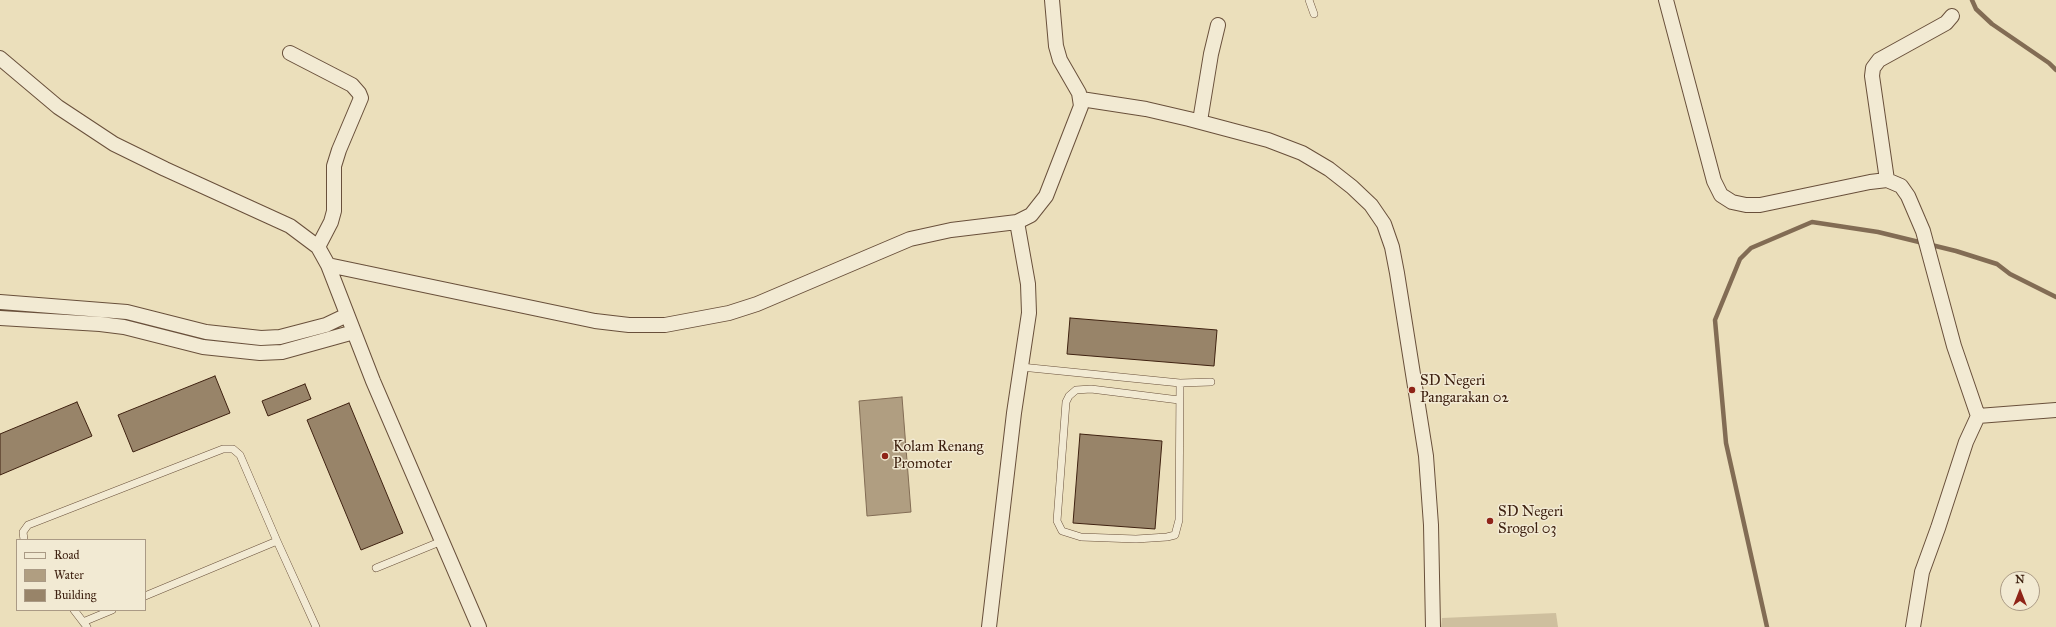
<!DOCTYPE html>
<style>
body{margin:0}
#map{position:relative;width:2056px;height:627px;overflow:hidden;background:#ebdfbb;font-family:"IM FELL Great Primer",serif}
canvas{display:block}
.legend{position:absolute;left:16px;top:539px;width:130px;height:72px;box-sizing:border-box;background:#f2ead3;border:1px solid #aa9a85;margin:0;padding:5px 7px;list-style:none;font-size:12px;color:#3e2110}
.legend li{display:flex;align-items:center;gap:8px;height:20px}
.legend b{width:20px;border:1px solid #aa9a85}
.north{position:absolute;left:2000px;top:571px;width:40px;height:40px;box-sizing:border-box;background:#f2ead3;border:1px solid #aa9a85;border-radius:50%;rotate:0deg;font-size:11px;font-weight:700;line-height:16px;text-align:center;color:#3e2110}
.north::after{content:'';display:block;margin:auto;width:14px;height:18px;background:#8f2418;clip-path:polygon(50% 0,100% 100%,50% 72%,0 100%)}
</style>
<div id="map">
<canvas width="2056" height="627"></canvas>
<ul class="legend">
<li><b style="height:5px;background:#f2ead3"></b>Road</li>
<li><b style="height:11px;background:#b09e81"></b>Water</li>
<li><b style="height:11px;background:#988469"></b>Building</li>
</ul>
<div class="north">N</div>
</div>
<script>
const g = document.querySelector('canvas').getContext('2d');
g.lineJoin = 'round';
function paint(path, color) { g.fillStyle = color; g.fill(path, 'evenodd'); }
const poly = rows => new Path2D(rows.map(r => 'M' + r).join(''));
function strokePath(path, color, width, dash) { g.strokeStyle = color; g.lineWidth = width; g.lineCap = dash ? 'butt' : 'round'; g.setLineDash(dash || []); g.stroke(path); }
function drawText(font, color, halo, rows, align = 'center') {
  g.font = font + ' "IM FELL Great Primer",serif'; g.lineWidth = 3; g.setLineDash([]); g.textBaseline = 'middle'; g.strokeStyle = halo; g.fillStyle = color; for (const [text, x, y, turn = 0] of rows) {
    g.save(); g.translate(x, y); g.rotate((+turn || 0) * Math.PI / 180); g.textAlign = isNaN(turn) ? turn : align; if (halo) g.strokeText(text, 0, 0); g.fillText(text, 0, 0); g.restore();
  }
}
paint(poly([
 [1556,613,1558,627,1441,627,1442,618]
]), '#cebf9e');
const water = poly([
 [902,397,911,512,867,516,859,401,902,397]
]);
paint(water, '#b09e81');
strokePath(water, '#826c54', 1);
strokePath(poly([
 [1972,0,1976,9,1992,24,2049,63,2056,70],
 [1767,627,1726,443,1715,320,1740,259,1751,248,1812,222,1878,232,1956,251,1997,264,2010,274,2056,297]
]), '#826c54', 4.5);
const building = poly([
 [1070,318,1217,330,1214,366,1067,354,1070,318],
 [215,376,230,413,133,452,118,415,215,376],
 [305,384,311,399,268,416,262,401,305,384],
 [77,402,92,436,0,475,0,434,77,402],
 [349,403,403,533,361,550,307,420,349,403],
 [1080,434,1162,441,1155,529,1073,523,1080,434]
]);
paint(building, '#988469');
strokePath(building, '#3e2110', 1);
const service = poly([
 [1309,0,1314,14],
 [1021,367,1180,383,1211,382],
 [1179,400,1091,389,1076,390,1069,396,1066,402,1057,521,1062,531,1081,537,1136,539,1167,537,1175,535,1179,520,1180,383],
 [24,540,23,532,28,525,223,449,233,449,240,455,277,541,316,627],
 [376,568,442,541],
 [145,596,277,541],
 [74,610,87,627],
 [83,622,112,610]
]);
const minor = poly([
 [1666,0,1714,181,1721,195,1732,202,1746,205,1760,205,1870,182,1887,180,1901,186,1908,196,1923,231,1954,346,1978,416,2056,410],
 [290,53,352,85,359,93,361,98,339,150,334,166,334,211,331,222,318,247],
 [0,58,58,107,114,144,165,169,290,226,318,247,328,265,595,321,629,325,665,325,729,313,757,304,910,239,951,230,1017,222,1031,215,1046,196,1081,106,1079,93,1060,60,1056,46,1052,0],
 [1081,99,1146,109,1189,119,1268,140,1302,153,1329,169,1352,187,1371,205,1384,224,1392,247,1397,273,1426,456,1431,525,1433,627],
 [1200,121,1211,54,1218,25],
 [1887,180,1872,76,1873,68,1879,60,1946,23,1952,16],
 [328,265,373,381,479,627],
 [0,302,127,312,206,332,261,338,280,337,326,325,347,315],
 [0,318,100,324,124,327,203,347,260,353,282,352,354,332],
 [989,627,1014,413,1029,313,1028,284,1017,222],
 [1913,627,1922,572,1938,528,1966,442,1978,416]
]);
strokePath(service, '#69503b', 8);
strokePath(minor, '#69503b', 16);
strokePath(service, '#f2ead3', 7);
strokePath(minor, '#f2ead3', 14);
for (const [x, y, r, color] of [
 [1412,390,4,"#8f2418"],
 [885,456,4,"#8f2418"],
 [1490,521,4,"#8f2418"]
]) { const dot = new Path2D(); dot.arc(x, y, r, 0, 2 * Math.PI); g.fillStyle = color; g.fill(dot); strokePath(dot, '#f2ead3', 1.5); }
drawText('15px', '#3e2110', '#f2ead3', [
 ["SD Negeri",1420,381],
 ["Pangarakan 02",1420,398],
 ["Kolam Renang",893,447],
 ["Promoter",893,464],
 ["SD Negeri",1498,512],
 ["Srogol 03",1498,529]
], 'left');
</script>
